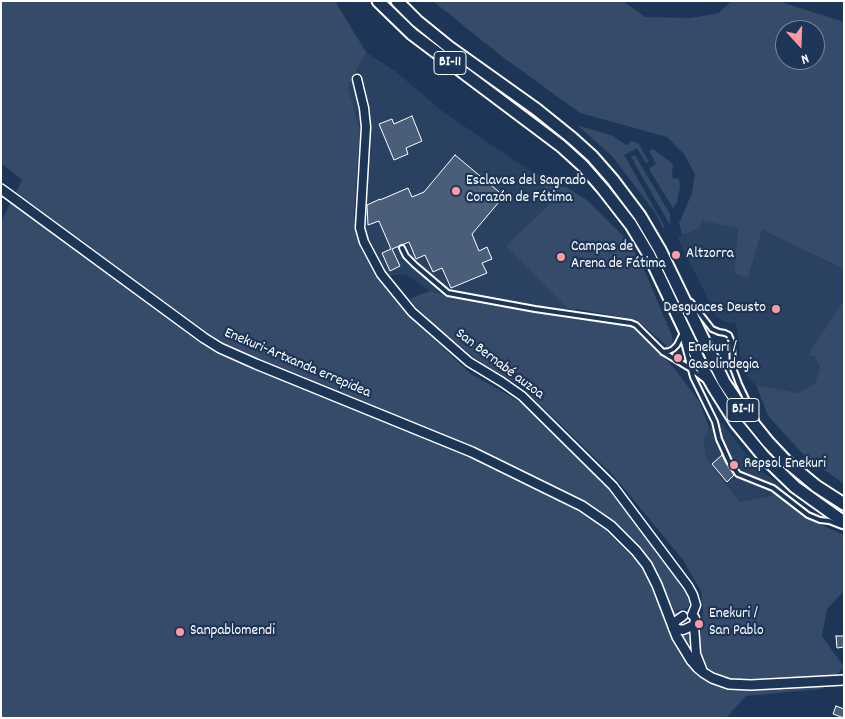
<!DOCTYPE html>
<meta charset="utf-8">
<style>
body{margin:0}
#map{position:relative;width:845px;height:719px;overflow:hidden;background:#1d3557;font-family:Dekko,sans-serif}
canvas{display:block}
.frame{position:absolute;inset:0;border:2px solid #fff;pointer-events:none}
.north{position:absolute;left:775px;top:20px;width:50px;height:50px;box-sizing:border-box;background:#1d3557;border:1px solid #77869a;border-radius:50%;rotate:160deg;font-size:14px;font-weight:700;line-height:20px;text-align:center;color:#fff}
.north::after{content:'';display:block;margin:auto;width:18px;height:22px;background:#ff9aa2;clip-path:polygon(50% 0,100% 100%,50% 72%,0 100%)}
</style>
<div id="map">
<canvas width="845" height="719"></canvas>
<div class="frame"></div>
<div class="north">N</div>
</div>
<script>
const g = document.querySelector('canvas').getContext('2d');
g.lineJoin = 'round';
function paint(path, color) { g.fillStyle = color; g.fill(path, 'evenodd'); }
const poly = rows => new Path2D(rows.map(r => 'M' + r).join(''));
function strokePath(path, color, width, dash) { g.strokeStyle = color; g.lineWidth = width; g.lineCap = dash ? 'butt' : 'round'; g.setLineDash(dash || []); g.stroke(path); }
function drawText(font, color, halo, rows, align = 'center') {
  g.font = font + ' Dekko,sans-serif'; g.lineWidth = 4.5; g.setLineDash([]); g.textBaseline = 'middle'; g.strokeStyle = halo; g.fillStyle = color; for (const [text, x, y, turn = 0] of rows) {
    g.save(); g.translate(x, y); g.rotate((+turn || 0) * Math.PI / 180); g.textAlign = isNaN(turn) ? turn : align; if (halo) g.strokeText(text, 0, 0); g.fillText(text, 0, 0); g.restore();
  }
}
paint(poly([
 [366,52,395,71,442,111,523,166,539,175,551,203,574,310,567,308,563,316,481,303,451,297,430,291,405,274,389,276,379,260,365,233,366,179,372,147,359,144,360,131,348,87],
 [702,221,738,228,734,272,748,278,762,230,844,269,844,300,809,354,815,357,820,368,815,383,799,393,755,385,742,370,736,323,725,322,717,317,680,243,678,236,699,229],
 [722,423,742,449,763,472,781,486,776,495,740,502,706,458,704,440,709,427]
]), '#2a4161');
paint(poly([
 [1,1,335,1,366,52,348,87,360,131,354,215,361,250,387,289,410,317,471,374,505,393,529,408,613,493,661,551,680,582,689,600,689,605,687,608,681,610,675,610,700,640,703,611,701,591,683,560,614,476,522,387,482,364,433,324,409,299,430,291,451,297,533,312,618,322,634,326,674,368,699,401,709,427,704,440,706,458,740,502,780,494,795,506,806,518,844,535,844,593,842,593,827,609,822,636,844,667,822,689,746,696,726,718,1,718,1,222,22,180,1,163],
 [433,1,623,1,645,17,691,18,719,13,731,1,778,1,844,22,844,269,762,230,748,278,734,273,738,228,702,221,699,229,682,235,679,223,692,193,695,174,684,154,667,137,580,113,500,55],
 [785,30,815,30,815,60,785,60],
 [577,125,613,136,625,144,628,145,631,141,639,144,649,162,646,163,637,148,624,155,665,227,663,228,654,211,612,156],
 [653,149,673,164,672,175,673,178,679,179,680,187,677,202,673,208,649,169,656,164,649,151],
 [635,155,670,214,670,225,631,157],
 [539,175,555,186,566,187,587,200,629,242,641,263,652,288,672,336,673,344,668,347,637,320,577,309,574,310,567,308,506,246,551,203],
 [844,300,844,484,805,456,768,416,756,385,799,393,815,383,820,368,815,357,808,355]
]), '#364b69');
const building = poly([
 [412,116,422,141,406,148,408,154,394,160,379,124,392,119,394,124,412,116],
 [455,155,504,196,472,234,479,251,487,247,492,259,482,263,487,273,451,288,442,268,433,272,425,255,416,259,409,242,392,249,400,266,390,271,382,253,391,249,379,221,368,225,367,205,380,199,380,200,408,188,412,197,424,192,455,155],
 [722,455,726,463,734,475,727,482,712,464,722,455],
 [836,636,844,636,844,647,837,648,836,636],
 [836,706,844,709,844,718,833,714,836,706]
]);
paint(building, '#4a5d79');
strokePath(building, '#fff', 1);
const service = poly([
 [402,248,406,256,415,265,448,293,535,309,631,323,636,325,663,352,691,369,704,379],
 [691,302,712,329,719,332,725,333,729,335,732,342,733,368,739,384,756,420],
 [683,338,693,377,715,422,719,439,729,461,738,474,773,488,808,515,820,520,829,521,842,526],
 [663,352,669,351,673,349,677,345,682,335]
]);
const minor = poly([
 [357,79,364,108,366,127,360,228,364,242,381,274,412,312,469,362,502,382,522,396,613,486,688,586,693,595,696,605,692,615],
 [692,615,695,618,694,625,696,654,702,669],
 [683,616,676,621,673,628,683,630,694,625]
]);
const tertiary = poly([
 [1,189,204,338,220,348,256,364,472,452,582,506,611,526,636,551,647,565,657,585,677,637,691,660,698,668,704,673,712,678,729,684,751,685,844,680]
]);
const primary = poly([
 [378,1,412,34,561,146,583,166,603,189,631,225,649,255,703,369,714,388,736,423,764,457,795,487,844,522],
 [397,1,417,21,449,47,536,109,572,138,592,156,613,180,640,216,660,250,724,382,747,416,768,442,786,461,816,486,844,504]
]);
strokePath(service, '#fff', 8);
strokePath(minor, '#fff', 11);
strokePath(tertiary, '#fff', 12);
strokePath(primary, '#fff', 15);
strokePath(service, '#1d3557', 4);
strokePath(minor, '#1d3557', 8);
strokePath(tertiary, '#1d3557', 9);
strokePath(primary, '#1d3557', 11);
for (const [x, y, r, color] of [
 [456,191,5,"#ff9aa2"],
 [676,255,5,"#ff9aa2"],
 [561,257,5,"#ff9aa2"],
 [776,309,5,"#ff9aa2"],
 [678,358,5,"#ff9aa2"],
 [734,465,5,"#ff9aa2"],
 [699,624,5,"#ff9aa2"],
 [180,632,5,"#ff9aa2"]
]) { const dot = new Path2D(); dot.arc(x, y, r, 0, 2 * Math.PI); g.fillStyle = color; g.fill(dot); strokePath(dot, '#1d3557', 2); }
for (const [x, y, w] of [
 [450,63,32],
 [743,410,32]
]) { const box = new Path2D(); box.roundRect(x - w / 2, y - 11.5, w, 23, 4); g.fillStyle = '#1d3557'; g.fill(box); strokePath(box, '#fff', 1); }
drawText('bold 14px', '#fff', null, [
 ["BI-11",450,63],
 ["BI-11",743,410]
]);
drawText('15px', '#fff', '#1d3557', [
 ["Esclavas del Sagrado",466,182],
 ["Corazón de Fátima",466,199],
 ["Campas de",571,248],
 ["Arena de Fátima",571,265],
 ["Altzorra",686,255],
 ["Desguaces Deusto",766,309,"right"],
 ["Enekuri /",688,349],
 ["Gasolindegia",688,366],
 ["Repsol Enekuri",744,465],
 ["Enekuri /",709,615],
 ["San Pablo",709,632],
 ["Sanpablomendi",190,632]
], 'left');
drawText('15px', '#fff', '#1d3557', [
 ["Enekuri-Artxanda errepidea",297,364,23],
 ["San Bernabé auzoa",499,365,37]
]);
</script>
